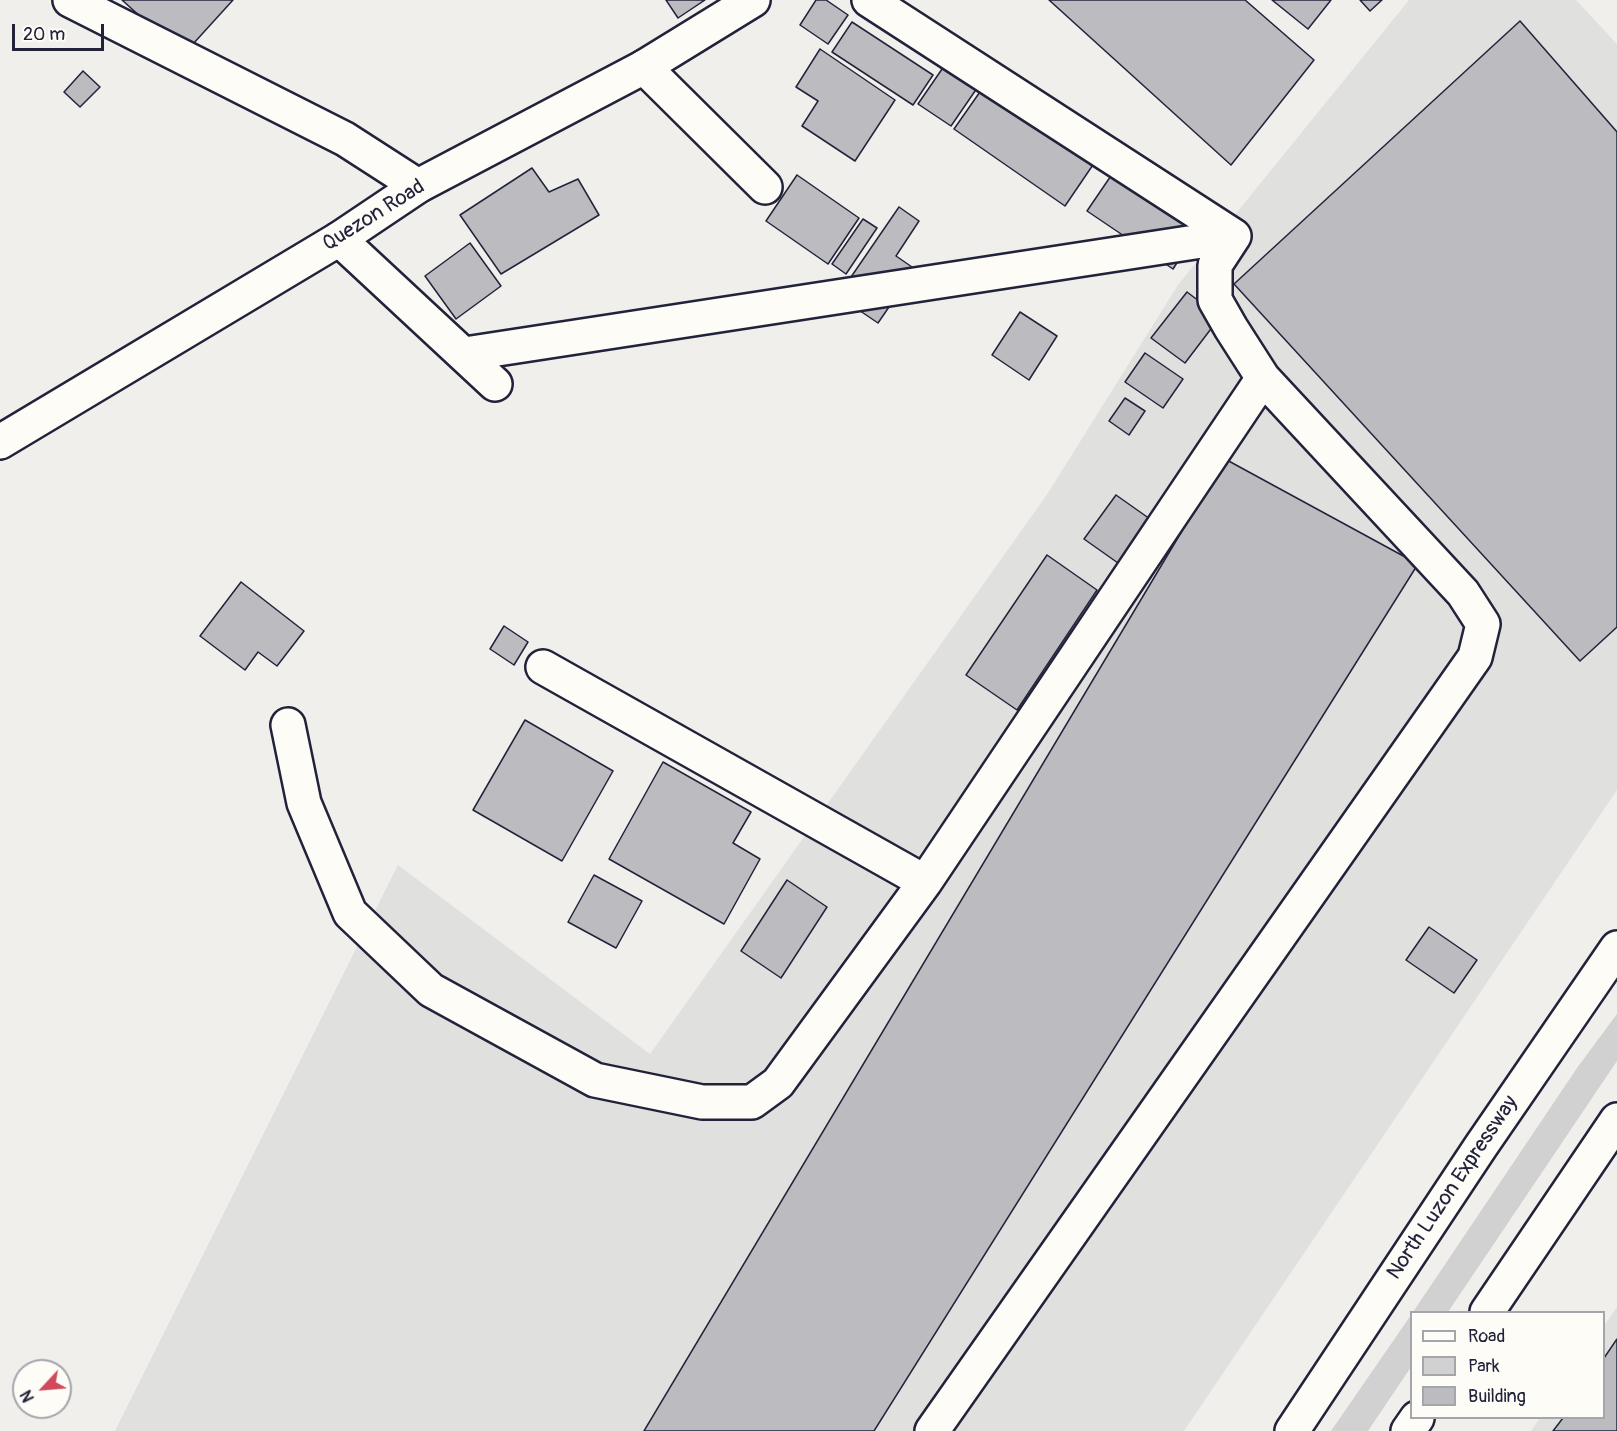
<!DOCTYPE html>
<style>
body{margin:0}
#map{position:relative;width:1617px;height:1431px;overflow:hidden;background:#f0efec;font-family:Pangolin,sans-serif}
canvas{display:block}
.legend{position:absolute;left:1410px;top:1311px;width:195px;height:108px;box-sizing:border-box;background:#fdfcf7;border:2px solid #a5a5ac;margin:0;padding:8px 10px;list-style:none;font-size:18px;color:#22223b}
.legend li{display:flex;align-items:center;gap:12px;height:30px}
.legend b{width:30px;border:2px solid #a5a5ac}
.north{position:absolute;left:12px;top:1359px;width:60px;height:60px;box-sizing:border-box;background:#fdfcf7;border:2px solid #a5a5ac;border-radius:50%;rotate:244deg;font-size:16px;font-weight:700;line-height:24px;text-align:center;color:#22223b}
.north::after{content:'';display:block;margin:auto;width:21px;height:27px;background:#d1495b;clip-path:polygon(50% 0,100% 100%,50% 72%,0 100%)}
.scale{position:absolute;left:12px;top:24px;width:92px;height:27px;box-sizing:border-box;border:3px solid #22223b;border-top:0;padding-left:8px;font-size:18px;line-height:21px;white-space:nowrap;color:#22223b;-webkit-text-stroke:4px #fdfcf7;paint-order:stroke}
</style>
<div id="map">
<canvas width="1617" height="1431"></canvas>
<ul class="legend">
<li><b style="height:8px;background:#fdfcf7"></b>Road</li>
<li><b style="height:16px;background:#d2d1d1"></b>Park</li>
<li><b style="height:16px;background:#bcbcc0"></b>Building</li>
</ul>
<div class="north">N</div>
<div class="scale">20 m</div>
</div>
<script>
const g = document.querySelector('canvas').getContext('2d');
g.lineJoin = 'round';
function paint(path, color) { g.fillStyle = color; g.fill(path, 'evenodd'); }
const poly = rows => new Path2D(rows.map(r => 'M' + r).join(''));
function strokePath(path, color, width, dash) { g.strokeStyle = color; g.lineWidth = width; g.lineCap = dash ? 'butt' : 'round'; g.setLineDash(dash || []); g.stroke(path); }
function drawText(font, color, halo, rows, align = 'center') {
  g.font = font + ' Pangolin,sans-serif'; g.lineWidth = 6; g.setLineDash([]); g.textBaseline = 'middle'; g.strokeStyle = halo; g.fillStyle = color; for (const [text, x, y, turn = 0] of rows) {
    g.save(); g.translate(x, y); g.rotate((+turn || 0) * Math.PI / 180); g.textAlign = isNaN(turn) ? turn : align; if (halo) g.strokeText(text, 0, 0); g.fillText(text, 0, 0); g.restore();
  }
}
paint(poly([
 [1409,0,1576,0,1617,44,1617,790,1184,1431,115,1431,398,865,650,1054,1048,493,1178,285],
 [1617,1307,1617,1431,1531,1431,1540,1418,1604,1418,1604,1326]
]), '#e0e0df');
paint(poly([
 [1617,1014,1617,1061,1448,1312,1413,1312,1577,1068],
 [1411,1315,1411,1367,1368,1431,1331,1431]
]), '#d2d1d1');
const building = poly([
 [122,0,233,0,183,55,122,0],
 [666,0,705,0,678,18,666,0],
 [816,0,826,0,848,15,828,44,800,25,816,0],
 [1049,0,1245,0,1314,60,1231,165,1049,0],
 [1272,0,1331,0,1308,29,1272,0],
 [1360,0,1382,0,1370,11,1360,0],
 [1520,21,1617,132,1617,627,1580,661,1234,284,1520,21],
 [852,22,933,75,913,105,832,52,852,22],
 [820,49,895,100,855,161,802,126,818,101,796,87,820,49],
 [951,56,984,78,951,126,918,104,951,56],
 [83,71,100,87,80,107,64,92,83,71],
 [989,79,1099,156,1065,206,954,129,989,79],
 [1119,164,1204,221,1173,269,1087,211,1119,164],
 [532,168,549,192,578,179,599,215,501,274,460,215,532,168],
 [797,175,859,218,828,264,766,221,797,175],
 [899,207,919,221,896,256,915,269,878,323,838,296,899,207],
 [863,219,877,228,846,274,832,264,863,219],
 [470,243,501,286,456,319,425,276,470,243],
 [1187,292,1220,317,1185,363,1151,338,1187,292],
 [1020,312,1057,336,1029,380,992,355,1020,312],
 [1145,353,1183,379,1163,408,1125,382,1145,353],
 [1125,398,1145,411,1129,435,1109,421,1125,398],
 [1225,459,1418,564,874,1431,644,1431,1225,459],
 [1116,495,1150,519,1118,563,1084,539,1116,495],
 [1047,555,1097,590,1017,710,966,675,1047,555],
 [241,582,304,631,277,666,258,652,245,670,200,636,241,582],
 [504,626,528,642,514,665,490,649,504,626],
 [525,720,613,771,562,861,473,810,525,720],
 [663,762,751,812,733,843,760,859,724,924,609,859,663,762],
 [594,875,642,901,616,948,568,922,594,875],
 [787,880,827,907,781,978,741,951,787,880],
 [1429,927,1477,960,1454,993,1406,960,1429,927],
 [1617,1339,1617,1431,1553,1431,1563,1418,1604,1418,1604,1358,1617,1339]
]);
paint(building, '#bcbcc0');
strokePath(building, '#22223b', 1.5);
const minor = poly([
 [70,0,345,139,418,186],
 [869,0,1234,236,1215,265,1215,300,1231,328,1263,378,1463,593,1483,624,1475,657,932,1431],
 [644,67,765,187],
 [339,239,495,384],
 [465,354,1234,236],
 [543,667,925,882],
 [288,725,304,803,350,913,431,990,595,1080,702,1102,752,1102,778,1083,925,882,1263,378]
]);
const major = poly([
 [0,442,339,239,418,186,644,67,753,0]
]);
const highway = poly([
 [1487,1312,1617,1120],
 [1292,1431,1481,1146,1617,948],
 [1408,1431,1417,1418]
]);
strokePath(minor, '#22223b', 38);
strokePath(major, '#22223b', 38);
strokePath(highway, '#22223b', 38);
strokePath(minor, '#fdfcf7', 33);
strokePath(major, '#fdfcf7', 33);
strokePath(highway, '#fdfcf7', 33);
drawText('21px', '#22223b', '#fdfcf7', [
 ["Quezon Road",374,216,-32],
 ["North Luzon Expressway",1453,1188,-56]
]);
</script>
